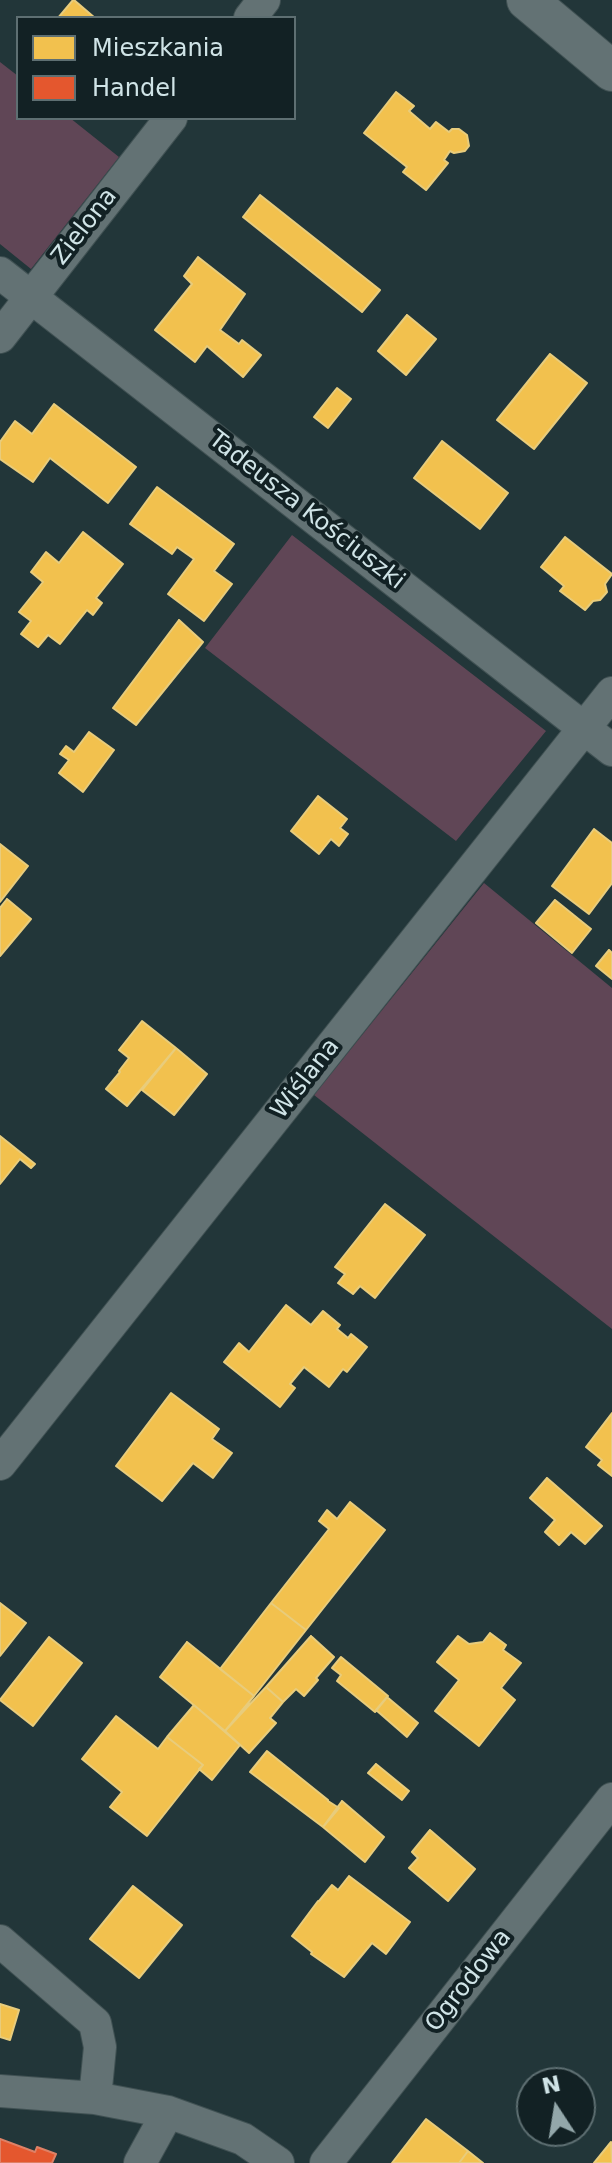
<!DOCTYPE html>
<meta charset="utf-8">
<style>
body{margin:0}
#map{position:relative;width:612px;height:2163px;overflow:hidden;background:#223639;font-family:"DejaVu Sans",sans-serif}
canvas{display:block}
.legend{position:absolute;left:16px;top:16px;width:280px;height:104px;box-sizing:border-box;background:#122124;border:2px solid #5e6f72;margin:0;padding:10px 14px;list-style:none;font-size:24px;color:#d0e4e7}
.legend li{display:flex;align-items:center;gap:16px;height:40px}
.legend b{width:40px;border:2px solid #5e6f72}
.north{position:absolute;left:516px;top:2067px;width:80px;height:80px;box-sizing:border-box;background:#122124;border:2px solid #5e6f72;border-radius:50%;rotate:348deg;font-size:22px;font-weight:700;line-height:32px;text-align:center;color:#d0e4e7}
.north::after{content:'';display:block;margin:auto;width:28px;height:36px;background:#93a7aa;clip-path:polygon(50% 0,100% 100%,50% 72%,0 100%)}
</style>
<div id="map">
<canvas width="612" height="2163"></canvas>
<ul class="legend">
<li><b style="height:22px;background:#f2c14e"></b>Mieszkania</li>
<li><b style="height:22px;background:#e4572e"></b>Handel</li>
</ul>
<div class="north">N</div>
</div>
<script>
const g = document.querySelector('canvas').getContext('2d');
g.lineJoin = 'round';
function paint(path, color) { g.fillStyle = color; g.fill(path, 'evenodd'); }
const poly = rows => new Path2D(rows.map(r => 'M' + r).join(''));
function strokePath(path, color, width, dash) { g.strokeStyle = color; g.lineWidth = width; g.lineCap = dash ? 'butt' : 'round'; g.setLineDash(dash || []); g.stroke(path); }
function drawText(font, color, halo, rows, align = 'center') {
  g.font = font + ' "DejaVu Sans",sans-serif'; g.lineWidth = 8; g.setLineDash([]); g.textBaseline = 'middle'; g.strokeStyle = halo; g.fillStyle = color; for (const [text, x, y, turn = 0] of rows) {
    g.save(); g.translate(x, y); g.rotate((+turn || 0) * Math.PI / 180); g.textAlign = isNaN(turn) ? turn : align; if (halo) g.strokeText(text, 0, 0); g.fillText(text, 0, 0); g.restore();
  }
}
paint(poly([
 [0,62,18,76,18,118,70,118,119,157,31,269,0,244],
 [292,535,546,731,456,841,205,648],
 [484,883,612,988,612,1329,314,1095]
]), '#604656');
const homes = poly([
 [73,0,74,0,95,18,58,18,73,0],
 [396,92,414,106,409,111,430,129,436,122,449,132,452,129,459,129,467,135,469,146,465,151,454,153,450,151,444,160,448,163,426,190,403,172,407,167,364,133,396,92],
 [260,195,380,290,362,312,243,217,260,195],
 [198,257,245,294,220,330,239,344,242,340,261,355,243,377,207,346,195,362,155,330,192,284,184,276,198,257],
 [407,315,436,339,406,375,378,351,407,315],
 [550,354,587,383,534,449,497,420,550,354],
 [337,388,351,399,328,428,314,417,337,388],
 [54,404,136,467,108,503,50,458,33,482,0,459,0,442,15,421,32,434,54,404],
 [442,441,508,493,480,529,414,478,442,441],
 [157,487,234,544,214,571,232,584,204,621,168,594,194,559,177,547,172,554,130,524,157,487],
 [83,532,123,564,96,598,102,603,93,615,87,610,60,644,48,635,38,647,21,634,31,621,19,612,43,582,31,572,46,552,59,563,83,532],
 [565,537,612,574,605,584,607,592,600,600,593,601,585,610,560,591,564,586,541,567,565,537],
 [179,620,203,642,136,725,113,708,179,620],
 [89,732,114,750,83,792,59,773,69,760,60,754,66,746,74,752,89,732],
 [318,796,347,819,340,828,348,834,339,846,331,839,319,854,291,831,318,796],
 [594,829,612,843,612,883,589,914,552,886,594,829],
 [0,844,28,866,0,902,0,844],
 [7,899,31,919,0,956,0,908,7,899],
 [555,900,591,929,572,953,536,923,555,900],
 [609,950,612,953,612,979,596,966,609,950],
 [142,1021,176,1048,127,1106,106,1089,120,1072,119,1071,129,1058,119,1050,142,1021],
 [176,1048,207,1074,174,1115,142,1090,176,1048],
 [0,1136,35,1164,31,1168,20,1159,0,1184,0,1136],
 [385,1204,425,1235,375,1298,360,1286,353,1294,338,1283,345,1274,335,1267,385,1204],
 [286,1305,311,1325,323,1311,340,1325,337,1329,348,1338,351,1334,367,1347,347,1372,343,1369,329,1387,304,1367,290,1384,295,1388,280,1407,224,1362,239,1343,249,1352,286,1305],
 [171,1393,219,1429,212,1439,232,1453,213,1478,193,1463,162,1501,116,1466,171,1393],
 [612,1413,612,1476,598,1465,602,1460,586,1447,612,1413],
 [547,1478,602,1526,585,1544,571,1532,559,1545,545,1532,555,1520,530,1498,547,1478],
 [350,1502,385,1530,306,1630,271,1603,329,1529,319,1521,327,1510,337,1519,350,1502],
 [0,1603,26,1623,0,1656,0,1603],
 [271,1603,306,1630,254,1696,220,1669,271,1603],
 [490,1633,506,1645,503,1650,521,1663,501,1688,515,1700,479,1746,435,1711,459,1680,437,1662,458,1636,469,1644,483,1642,490,1633],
 [311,1636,334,1657,316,1678,318,1680,304,1696,296,1689,283,1702,266,1687,311,1636],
 [49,1637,82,1663,33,1726,0,1700,49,1637],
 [187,1642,254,1696,225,1731,160,1677,187,1642],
 [341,1657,388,1696,375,1712,337,1681,341,1675,332,1668,341,1657],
 [266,1687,283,1702,270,1718,276,1723,249,1753,225,1731,266,1687],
 [387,1697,418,1723,407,1737,376,1710,387,1697],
 [194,1705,240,1745,212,1780,199,1769,203,1765,167,1737,194,1705],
 [116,1716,158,1749,167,1737,203,1765,147,1836,110,1807,122,1792,82,1759,116,1716],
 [267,1751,328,1800,328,1801,339,1808,323,1827,250,1772,267,1751],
 [376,1764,409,1791,402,1800,368,1773,376,1764],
 [342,1801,384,1837,365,1862,323,1827,342,1801],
 [430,1830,475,1869,448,1901,409,1868,418,1858,412,1852,430,1830],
 [349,1876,410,1922,386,1954,372,1943,344,1977,311,1954,312,1952,292,1936,318,1901,319,1901,332,1885,338,1890,349,1876],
 [133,1886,182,1925,139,1978,90,1939,133,1886],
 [0,2004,19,2010,10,2040,0,2037,0,2004],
 [426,2119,468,2151,459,2163,392,2163,426,2119],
 [611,2142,612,2163,594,2163,611,2142],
 [468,2151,483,2163,459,2163,468,2151]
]);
paint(homes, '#f2c14e');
strokePath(homes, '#e8cc7c', 2);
const shops = poly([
 [0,2139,35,2152,37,2147,56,2154,52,2163,0,2163,0,2139]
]);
paint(shops, '#e4572e');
strokePath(shops, '#de8166', 2);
const minor = poly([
 [250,18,264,0],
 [0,273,612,750],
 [0,337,171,118],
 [0,1464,612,693],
 [0,1941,95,2023,100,2047,95,2098],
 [0,2091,95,2098,168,2112,243,2139,278,2163],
 [140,2163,168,2112],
 [326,2163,612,1799]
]);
const tertiary = poly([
 [527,0,612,71]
]);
strokePath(minor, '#405153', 34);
strokePath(tertiary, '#405153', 42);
strokePath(minor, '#637274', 32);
strokePath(tertiary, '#637274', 40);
drawText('24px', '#d0e4e7', '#122124', [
 ["Zielona",85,227,-52],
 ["Tadeusza Kościuszki",306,511,38],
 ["Wiślana",306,1079,-52],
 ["Ogrodowa",469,1981,-52]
]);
</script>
